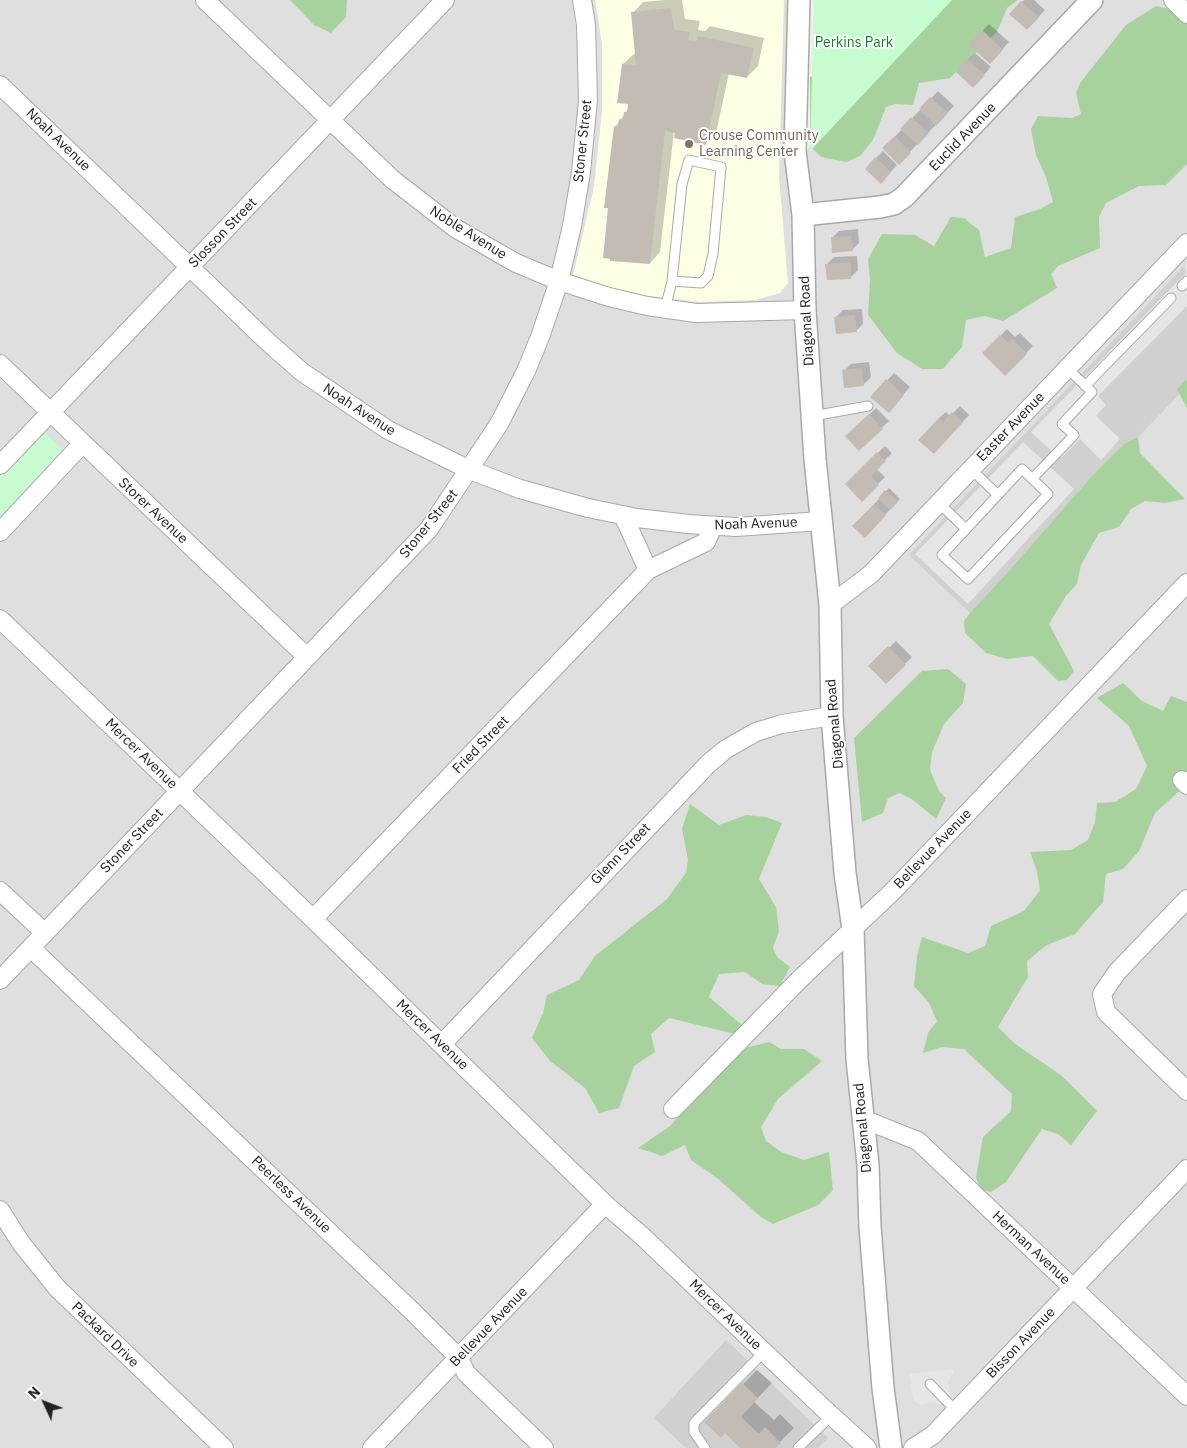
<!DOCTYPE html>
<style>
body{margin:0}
#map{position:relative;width:1187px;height:1448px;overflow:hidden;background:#f2f0e9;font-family:"IBM Plex Sans",sans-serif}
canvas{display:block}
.north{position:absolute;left:20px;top:1378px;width:50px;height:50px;-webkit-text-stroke:4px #fff;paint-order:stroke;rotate:313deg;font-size:14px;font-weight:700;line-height:20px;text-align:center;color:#222}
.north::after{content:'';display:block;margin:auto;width:18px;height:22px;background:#222;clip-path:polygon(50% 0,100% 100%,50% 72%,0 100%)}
</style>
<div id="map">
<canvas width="1187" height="1448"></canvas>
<div class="north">N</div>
</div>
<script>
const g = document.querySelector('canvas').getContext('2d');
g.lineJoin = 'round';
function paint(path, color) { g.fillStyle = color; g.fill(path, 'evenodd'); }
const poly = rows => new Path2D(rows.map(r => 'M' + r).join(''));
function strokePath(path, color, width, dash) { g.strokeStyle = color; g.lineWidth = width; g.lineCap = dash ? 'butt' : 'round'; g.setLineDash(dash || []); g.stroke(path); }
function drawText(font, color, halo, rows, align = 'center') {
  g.font = font + ' "IBM Plex Sans",sans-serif'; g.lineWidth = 4; g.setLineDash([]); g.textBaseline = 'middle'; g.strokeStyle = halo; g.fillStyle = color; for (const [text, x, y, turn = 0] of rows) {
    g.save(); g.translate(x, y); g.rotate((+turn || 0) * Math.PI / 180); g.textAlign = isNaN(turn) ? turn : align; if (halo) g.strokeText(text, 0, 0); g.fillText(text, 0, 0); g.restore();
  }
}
paint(poly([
 [0,0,799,0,796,166,810,146,948,0,1187,0,1187,1448,0,1448]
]), '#e0dfdf');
paint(poly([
 [595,0,784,0,779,177,788,283,780,293,755,300,700,302,625,293,573,275,594,187,602,111,602,44]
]), '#fdffe5');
paint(poly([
 [1187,263,1187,386,970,613,909,555],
 [726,1340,828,1438,818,1448,686,1448,654,1418]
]), '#d0d0d0');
paint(poly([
 [290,0,347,0,346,17,331,33,314,25],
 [892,0,1018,0,1007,8,997,32,950,78,919,83,913,105,895,104,886,107,873,140,860,156,846,162,821,157,810,146,810,77,830,71],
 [1156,6,1187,13,1187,164,1166,185,1139,186,1106,203,1099,217,1100,248,1058,266,1051,274,1057,288,1003,321,985,316,966,320,962,347,943,369,922,369,897,353,868,315,870,280,868,259,882,234,915,235,934,246,951,217,964,218,979,230,985,257,1011,248,1015,217,1040,209,1053,202,1046,177,1036,155,1031,129,1038,116,1072,118,1081,114,1076,93,1080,83,1126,25],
 [1187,379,1187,408,1177,389],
 [1138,437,1140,453,1185,499,1165,503,1145,501,1131,509,1119,527,1099,533,1081,565,1077,584,1066,596,1049,624,1074,671,1067,680,1058,681,1033,656,1007,659,986,653,965,633,964,621,970,613,1009,571,1093,475,1124,444],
 [948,669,966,684,963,703,944,724,932,752,930,770,939,791,946,798,936,819,913,800,900,793,888,798,883,813,862,822,854,738,922,671],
 [1123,683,1142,701,1163,711,1171,696,1187,702,1187,784,1155,813,1139,851,1123,869,1106,874,1103,902,1075,934,1047,945,1027,961,1028,977,998,1027,1014,1043,1062,1076,1097,1111,1071,1145,1058,1134,1042,1129,1006,1182,991,1192,980,1189,976,1177,983,1137,1011,1111,1012,1094,964,1049,942,1047,923,1053,928,1033,937,1021,929,1003,914,986,917,956,922,937,968,953,985,946,991,926,1024,911,1040,890,1037,871,1030,852,1071,850,1088,840,1095,822,1097,803,1115,802,1136,789,1147,766,1129,726,1097,698],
 [690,804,719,825,746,815,766,817,782,823,759,879,776,907,779,931,773,948,777,957,790,967,780,986,762,984,745,972,719,974,709,997,742,1025,735,1034,669,1018,651,1034,655,1052,634,1066,619,1108,599,1113,585,1088,550,1061,532,1038,543,1013,547,995,579,980,595,956,667,899,686,873,688,860,682,829],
 [769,1042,781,1049,804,1049,822,1061,778,1099,761,1127,766,1141,781,1152,804,1160,829,1152,833,1190,818,1205,773,1224,761,1217,717,1178,691,1160,685,1145,662,1156,638,1148,670,1126,741,1049]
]), '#a8d29d');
paint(poly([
 [814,0,952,0,812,149,810,146],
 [43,431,63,450,0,517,0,476]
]), '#c7fbd0');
paint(poly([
 [1187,263,1187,306,1098,396,1106,405,1096,416,1120,439,1101,460,1080,439,1062,457,1057,456,1031,432,1181,278,1186,273,1184,266],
 [1023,442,1074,489,968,604,915,554],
 [952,1369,954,1373,947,1382,951,1392,939,1404,933,1402,920,1405,913,1400,909,1374]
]), '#e6e6e6');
paint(poly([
 [665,0,682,0,685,19,700,21,698,30,705,31,710,26,764,38,758,66,747,77,729,73,716,133,705,144,674,131,660,252,650,263,615,127,629,108,623,64,634,54,636,54,633,13,643,2],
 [1024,0,1034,0,1045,10,1034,22,1011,14],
 [989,24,1009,42,990,63,970,44],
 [975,53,991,67,980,79,957,71],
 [938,91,954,106,899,163,884,148],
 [883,151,897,165,888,175,876,158],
 [858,229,859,243,852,250,832,238,839,231],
 [857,256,858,270,851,277,827,264,834,257],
 [862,309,863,324,856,331,836,317,843,310],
 [1007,329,1015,337,1020,333,1033,346,1005,374,984,353],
 [869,362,871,377,864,384,846,387,844,371,851,364],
 [894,373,910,387,895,404,872,397],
 [960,406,969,415,940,446,939,418,946,412,950,416],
 [876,408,889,421,859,449,847,436],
 [885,446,892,453,876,469,885,477,862,500,846,484],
 [889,488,900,499,865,536,854,526],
 [896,641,912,657,886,682,870,666],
 [757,1370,772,1383,754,1402,774,1420,780,1414,794,1428,774,1448,741,1448,725,1432,706,1422]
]), '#0003');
paint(poly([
 [1021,1,1039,17,1027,30,1009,14],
 [671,8,674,30,690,32,688,40,696,42,698,36,754,48,747,78,721,73,706,145,674,138,675,133,665,131,650,264,610,261,610,259,603,258,608,208,604,208,614,126,618,127,619,119,623,120,624,112,627,112,628,104,617,103,622,64,636,65,631,12],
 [982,30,1003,50,990,64,968,44],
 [967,59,985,75,973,88,956,72],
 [930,97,948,113,936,126,919,109],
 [911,117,929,133,918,145,900,129],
 [895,136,911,153,899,165,882,148],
 [875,157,891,172,881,184,865,169],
 [851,236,853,251,832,253,831,237],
 [851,262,851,279,827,280,825,264],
 [855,315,857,332,836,334,834,317],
 [1000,335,1008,343,1012,339,1027,354,1005,376,982,353],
 [862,368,864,386,844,388,842,370],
 [886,379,904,395,889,413,870,397],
 [952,412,963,422,934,454,918,440,939,418,943,422],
 [869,414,883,429,859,451,845,436],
 [877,452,886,461,871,476,879,485,862,502,845,484],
 [885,490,898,502,890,510,878,498],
 [874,504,886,515,865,538,852,526],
 [888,646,906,665,886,684,868,666],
 [742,1383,758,1398,741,1417,759,1434,765,1427,781,1443,775,1448,740,1448,725,1433,721,1438,704,1422]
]), '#c3bcb5');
const service = poly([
 [1182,286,1187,281],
 [665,309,672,281,682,184,689,160,721,167,713,254,708,276,701,283,672,281],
 [1085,386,1171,298],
 [813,416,868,406],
 [971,469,998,495],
 [1022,469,1048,494,968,579,942,555,1022,469],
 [1032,479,1074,435,1062,424,1092,392,1067,368],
 [939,503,966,529],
 [930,1384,956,1411],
 [705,1448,694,1432,694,1423,764,1352],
 [798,1448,831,1416]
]);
const minor = poly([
 [205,0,392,179,455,228,516,263,559,281,609,297,647,306,696,313,805,310],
 [1173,0,1187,14],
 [0,85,268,342,302,372,388,430,470,470,520,489,588,508,637,518,688,524,736,527,821,521],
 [0,364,307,657],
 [0,465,445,0],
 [623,515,648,570],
 [0,532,82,444],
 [830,605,871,574,1187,243],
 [0,619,313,919,605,1204,641,1235,821,1406,867,1448],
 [1182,780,1187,785],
 [0,891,45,933],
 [1187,899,1117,972,1102,994,1106,1012,1187,1091],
 [313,919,648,570,706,542,713,526],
 [31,948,412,1311,459,1358,466,1373,544,1448],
 [0,980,429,529,499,424,526,371,540,337,559,281,572,226,581,172,588,100,586,25,582,0],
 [442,1044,708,764,726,749,756,732,782,724,832,716],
 [673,1109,799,980,892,892,1187,583],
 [863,1119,918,1141,1187,1396],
 [0,1210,21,1243,57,1288,224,1448],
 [372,1448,605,1204],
 [913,1448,933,1435,1187,1169]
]);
const tertiary = poly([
 [799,0,795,151,803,215,805,310,815,459,830,605,832,716,845,873,853,929,857,1059,868,1165,870,1227,883,1388,891,1448],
 [803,215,880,207,894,204,904,197,1092,0]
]);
strokePath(service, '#a9a9a9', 11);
strokePath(minor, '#a9a9a9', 20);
strokePath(tertiary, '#a9a9a9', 24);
strokePath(service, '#fff', 9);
strokePath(minor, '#fff', 18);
strokePath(tertiary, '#fff', 21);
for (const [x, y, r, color] of [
 [689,144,5,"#8d6e63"]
]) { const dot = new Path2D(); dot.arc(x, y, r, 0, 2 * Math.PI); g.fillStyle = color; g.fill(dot); strokePath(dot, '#fff', 2); }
drawText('14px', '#0a8620', '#fff', [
 ["Perkins Park",854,43]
]);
drawText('14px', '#785e54', '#fff', [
 ["Crouse Community",699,136],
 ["Learning Center",699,152]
], 'left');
drawText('14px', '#222', '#fff', [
 ["Euclid Avenue",963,137,-46],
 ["Noah Avenue",58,140,44],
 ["Stoner Street",583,141,-84],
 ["Slosson Street",223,233,-46],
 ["Noble Avenue",468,233,32],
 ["Diagonal Road",807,321,-93],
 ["Noah Avenue",359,410,33],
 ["Easter Avenue",1011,427,-46],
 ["Storer Avenue",153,511,43],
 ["Stoner Street",429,524,-51],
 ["Noah Avenue",756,524,-2],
 ["Diagonal Road",835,724,-95],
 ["Fried Street",481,745,-46],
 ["Mercer Avenue",141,754,44],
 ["Stoner Street",132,841,-46],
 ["Bellevue Avenue",933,849,-46],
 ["Glenn Street",621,854,-46],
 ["Mercer Avenue",432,1035,44],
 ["Diagonal Road",863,1128,-95],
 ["Peerless Avenue",291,1195,44],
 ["Herman Avenue",1031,1248,43],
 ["Mercer Avenue",725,1315,44],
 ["Bellevue Avenue",489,1327,-46],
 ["Packard Drive",105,1335,44],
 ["Bisson Avenue",1021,1343,-46]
]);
</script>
